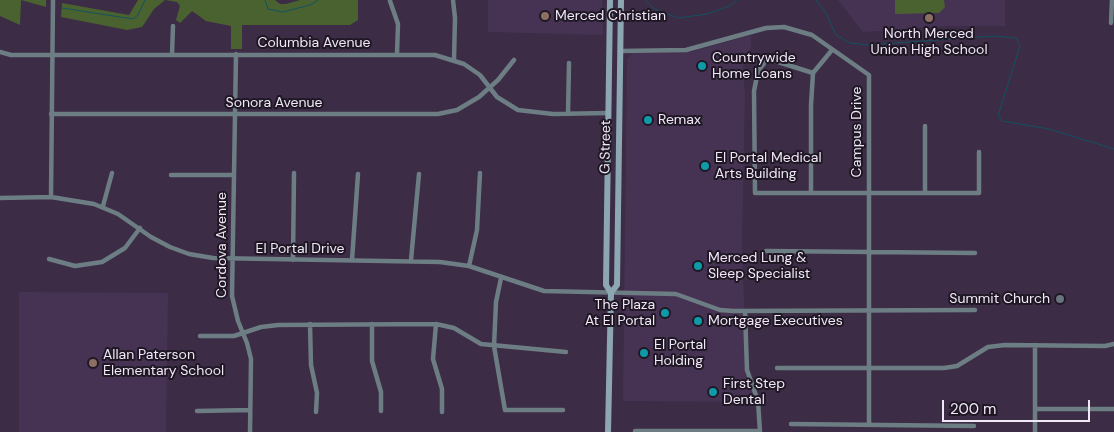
<!DOCTYPE html>
<style>
body{margin:0}
#map{position:relative;width:1114px;height:432px;overflow:hidden;background:#3c2c46;font-family:"DM Sans",sans-serif}
canvas{display:block}
.scale{position:absolute;left:942px;top:400px;width:148px;height:22px;box-sizing:border-box;border:2px solid #f0e7f7;border-top:0;padding-left:6px;font-size:15px;line-height:18px;white-space:nowrap;color:#f0e7f7;-webkit-text-stroke:4px #1f1824;paint-order:stroke}
</style>
<div id="map">
<canvas width="1114" height="432"></canvas>
<div class="scale">200 m</div>
</div>
<script>
const g = document.querySelector('canvas').getContext('2d');
g.lineJoin = 'round';
function paint(path, color) { g.fillStyle = color; g.fill(path, 'evenodd'); }
const poly = rows => new Path2D(rows.map(r => 'M' + r).join(''));
function strokePath(path, color, width, dash) { g.strokeStyle = color; g.lineWidth = width; g.lineCap = dash ? 'butt' : 'round'; g.setLineDash(dash || []); g.stroke(path); }
function drawText(font, color, halo, rows, align = 'center') {
  g.font = font + ' "DM Sans",sans-serif'; g.lineWidth = 4; g.setLineDash([]); g.textBaseline = 'middle'; g.strokeStyle = halo; g.fillStyle = color; for (const [text, x, y, turn = 0] of rows) {
    g.save(); g.translate(x, y); g.rotate((+turn || 0) * Math.PI / 180); g.textAlign = isNaN(turn) ? turn : align; if (halo) g.strokeText(text, 0, 0); g.fillText(text, 0, 0); g.restore();
  }
}
paint(poly([
 [488,0,602,0,603,35,488,32],
 [838,0,1005,0,1005,26,950,26,863,32],
 [751,35,751,46,743,68,745,94,742,242,746,361,754,388,751,402,623,401,627,59,633,53,691,52],
 [19,292,168,293,166,432,19,432]
]), '#463353');
paint(poly([
 [0,0,46,0,46,7,21,0,20,25,0,16],
 [138,0,275,0,280,4,286,4,300,0,358,0,358,20,350,25,242,25,242,49,231,49,231,26,206,21,192,11,180,23,176,20,180,6,177,2,165,0,154,9,142,27,127,30,61,17,62,3,129,15],
 [895,0,944,0,945,7,939,13,895,14]
]), '#4a622f');
strokePath(poly([
 [265,0,268,9,283,12,310,5,318,0],
 [645,0,655,9,678,18,707,14,729,6,737,0],
 [816,0,826,13,836,35,850,43,868,45,993,36,1016,38,1020,46,998,116,1002,121,1049,129,1114,149],
 [62,8,133,19,138,15,145,0]
]), '#125261', 1);
strokePath(poly([
 [453,0,455,18,454,59],
 [390,1,398,24,397,54],
 [1111,23,1112,0],
 [620,51,686,50,766,28,784,27,812,35,869,75,869,424],
 [0,52,11,55,435,55,464,64,480,75,497,97,518,110,553,114,608,113],
 [236,54,232,296,238,321,247,343,251,359,250,432],
 [172,55,173,26],
 [813,73,772,60,765,62,758,71,754,91,755,193,979,193,979,152],
 [51,114,438,114,457,110,479,97,498,80,514,60],
 [568,114,569,63],
 [925,126,925,193],
 [171,175,234,175],
 [811,193,811,105,813,73,832,50],
 [51,197,53,0],
 [0,198,51,197,94,204,118,214,151,237,170,247,189,254,213,258,440,262,469,266,544,291,676,294,720,310,733,311,975,310],
 [103,206,112,173],
 [766,251,975,253],
 [49,259,75,266,102,262,125,248,140,228],
 [293,260,294,173],
 [352,260,358,174],
 [411,260,419,174],
 [469,266,477,230,480,173],
 [501,278,496,302,494,346,505,410,563,410],
 [745,311,747,370,758,401,760,432],
 [310,324,311,365,317,393,316,412],
 [372,324,372,361,381,392,381,411],
 [436,324,433,359,442,389,442,412],
 [200,336,234,336,261,327,278,325,436,324,454,328,481,344,566,352],
 [1035,345,1035,432],
 [777,368,944,368,957,366,988,347,1005,345,1105,346,1114,344],
 [1036,409,1114,409],
 [197,411,250,410],
 [791,424,974,426],
 [635,431,760,431]
]), '#6d7d84', 4.5);
strokePath(poly([
 [611,293,617,285,621,0],
 [608,432,611,293,606,285,610,0]
]), '#8ca7b2', 6);
for (const [x, y, r, color] of [
 [545,16,5,"#8d6e63"],
 [929,18,5,"#8d6e63"],
 [702,66,5,"#0f9aa8"],
 [648,120,5,"#0f9aa8"],
 [705,166,5,"#0f9aa8"],
 [698,266,5,"#0f9aa8"],
 [1060,299,5,"#6b7280"],
 [665,313,5,"#0f9aa8"],
 [698,321,5,"#0f9aa8"],
 [644,353,5,"#0f9aa8"],
 [93,363,5,"#8d6e63"],
 [713,392,5,"#0f9aa8"]
]) { const dot = new Path2D(); dot.arc(x, y, r, 0, 2 * Math.PI); g.fillStyle = color; g.fill(dot); strokePath(dot, '#1f1824', 2); }
drawText('14px', '#f0e7f7', '#1f1824', [
 ["Merced Christian",555,16],
 ["North Merced",929,34,"center"],
 ["Union High School",929,50,"center"],
 ["Countrywide",712,58],
 ["Home Loans",712,74],
 ["Remax",658,120],
 ["El Portal Medical",715,158],
 ["Arts Building",715,174],
 ["Merced Lung &",708,258],
 ["Sleep Specialist",708,274],
 ["Summit Church",1050,299,"right"],
 ["The Plaza",655,305,"right"],
 ["At El Portal",655,321,"right"],
 ["Mortgage Executives",708,321],
 ["El Portal",654,345],
 ["Holding",654,361],
 ["Allan Paterson",103,355],
 ["Elementary School",103,371],
 ["First Step",723,384],
 ["Dental",723,400]
], 'left');
drawText('14px', '#f0e7f7', '#1f1824', [
 ["Columbia Avenue",314,43],
 ["Sonora Avenue",274,103],
 ["Campus Drive",857,132,-90],
 ["G Street",606,147,-89],
 ["Cordova Avenue",222,245,-90],
 ["El Portal Drive",300,249]
]);
</script>
